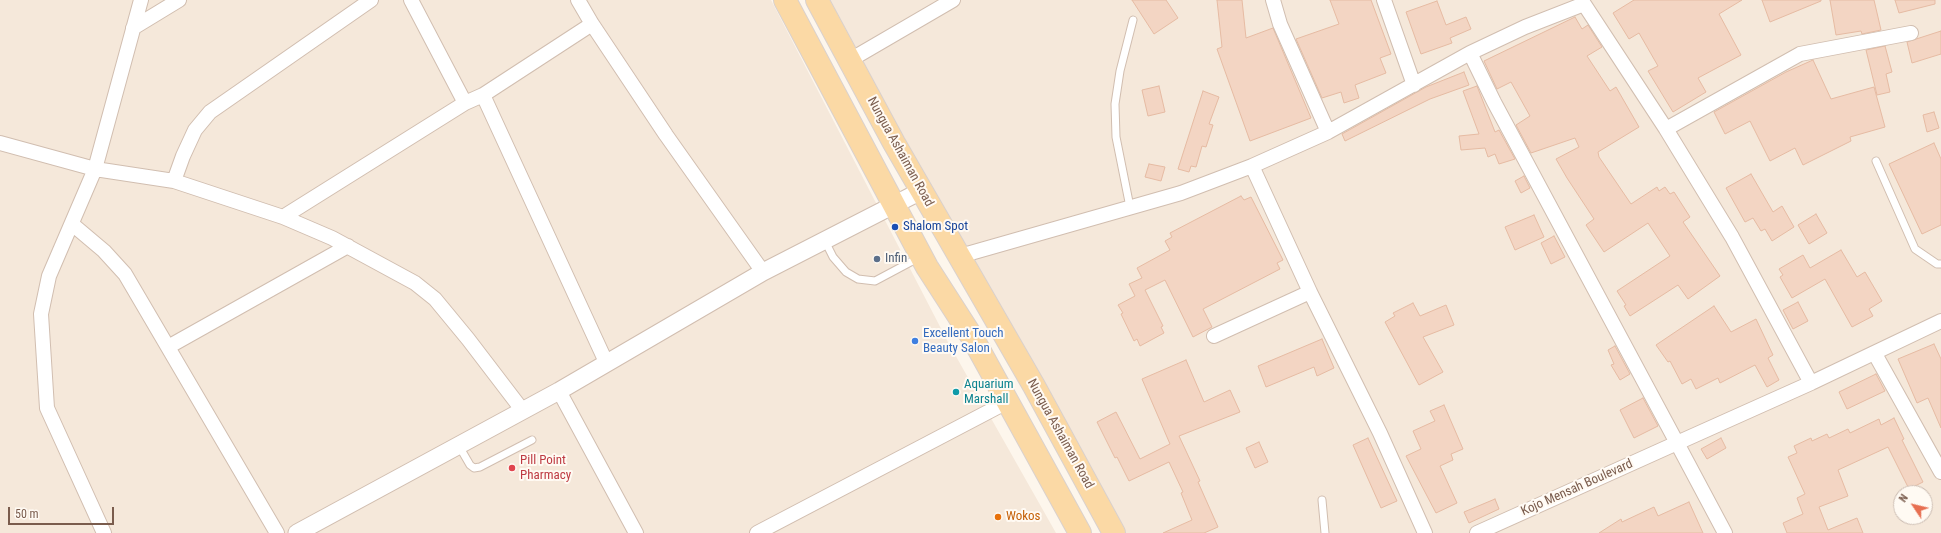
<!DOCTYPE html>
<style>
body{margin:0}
#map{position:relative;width:1941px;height:533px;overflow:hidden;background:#fdf6ec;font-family:"Roboto Condensed",sans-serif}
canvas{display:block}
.north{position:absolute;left:1893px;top:485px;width:40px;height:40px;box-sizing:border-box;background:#fffaf3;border:1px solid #cabbb1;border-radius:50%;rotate:305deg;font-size:11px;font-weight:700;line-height:16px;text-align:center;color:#7a5c4d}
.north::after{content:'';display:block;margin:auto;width:14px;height:18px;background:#e76f51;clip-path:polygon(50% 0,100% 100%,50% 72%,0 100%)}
.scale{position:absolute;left:8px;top:507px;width:106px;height:18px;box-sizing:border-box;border:2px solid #7a5c4d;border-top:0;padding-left:5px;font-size:12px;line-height:14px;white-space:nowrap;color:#7a5c4d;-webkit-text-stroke:3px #fffaf3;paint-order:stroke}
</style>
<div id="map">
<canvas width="1941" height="533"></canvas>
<div class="north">N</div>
<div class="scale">50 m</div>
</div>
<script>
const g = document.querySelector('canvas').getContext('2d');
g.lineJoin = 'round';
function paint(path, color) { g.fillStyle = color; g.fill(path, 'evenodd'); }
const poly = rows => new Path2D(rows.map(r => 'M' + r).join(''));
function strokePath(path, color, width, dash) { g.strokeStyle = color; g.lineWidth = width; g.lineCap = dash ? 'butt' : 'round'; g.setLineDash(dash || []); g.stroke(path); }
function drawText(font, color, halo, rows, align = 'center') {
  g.font = font + ' "Roboto Condensed",sans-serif'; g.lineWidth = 4; g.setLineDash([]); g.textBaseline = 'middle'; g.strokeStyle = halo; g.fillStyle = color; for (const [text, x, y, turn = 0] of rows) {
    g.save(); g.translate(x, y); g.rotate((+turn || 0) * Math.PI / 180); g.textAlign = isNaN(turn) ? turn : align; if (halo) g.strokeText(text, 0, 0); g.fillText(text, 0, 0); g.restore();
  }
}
paint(poly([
 [0,0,771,0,949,344,1056,533,0,533],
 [819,0,1941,0,1941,533,1107,533],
 [1901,493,1925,493,1925,517,1901,517]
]), '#f5e8da');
const building = poly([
 [1132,0,1166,0,1178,18,1154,34,1132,0],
 [1217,0,1242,0,1246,38,1273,28,1311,118,1250,141,1217,49,1222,47,1217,0],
 [1330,0,1371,0,1391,54,1380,58,1386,73,1355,85,1359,98,1344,103,1341,92,1322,98,1296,39,1339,24,1330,0],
 [1634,0,1742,0,1719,14,1741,55,1698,78,1706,92,1673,112,1648,71,1658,66,1639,33,1629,39,1613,13,1634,0],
 [1762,0,1821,0,1821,1,1770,22,1762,0],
 [1830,0,1874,0,1881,30,1862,34,1861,31,1836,35,1830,0],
 [1895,0,1935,0,1935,4,1899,13,1895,0],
 [1437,1,1446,25,1466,17,1471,29,1450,38,1452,43,1421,54,1406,12,1437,1],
 [1575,17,1582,29,1588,25,1602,47,1587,56,1610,91,1616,87,1639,127,1598,152,1599,157,1631,204,1657,187,1659,191,1665,187,1670,194,1674,192,1690,217,1683,222,1720,276,1688,299,1678,285,1630,316,1624,306,1626,305,1617,291,1670,256,1648,223,1604,252,1586,225,1594,219,1567,178,1556,159,1579,147,1575,138,1531,153,1516,125,1530,116,1511,82,1497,89,1484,61,1575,17],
 [1941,31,1941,54,1912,63,1907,42,1941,31],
 [1885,46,1892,72,1886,74,1890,92,1877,95,1866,50,1885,46],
 [1813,60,1831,99,1874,87,1885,127,1850,137,1851,141,1803,165,1795,148,1770,161,1750,121,1725,134,1714,112,1786,72,1813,60],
 [1464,72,1469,85,1430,99,1345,141,1342,134,1426,87,1464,72],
 [1159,86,1165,112,1148,116,1142,90,1159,86],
 [1477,86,1495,132,1499,130,1515,159,1499,164,1495,154,1488,157,1485,148,1461,150,1459,136,1479,134,1463,91,1477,86],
 [1203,91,1219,97,1209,124,1213,125,1206,147,1202,146,1196,167,1191,166,1189,172,1178,169,1203,91],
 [1934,112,1939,128,1927,132,1923,115,1934,112],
 [1934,143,1941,159,1941,225,1922,234,1889,164,1934,143],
 [1149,164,1165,167,1161,181,1145,177,1149,164],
 [1751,174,1773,212,1782,206,1794,227,1772,241,1765,229,1761,231,1753,218,1745,222,1726,188,1751,174],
 [1524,176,1530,188,1521,193,1515,181,1524,176],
 [1241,196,1244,200,1251,197,1283,260,1277,263,1280,269,1203,309,1212,327,1193,337,1165,280,1145,290,1163,326,1161,327,1164,333,1140,346,1137,339,1134,341,1121,314,1123,313,1118,305,1135,296,1129,284,1142,278,1137,268,1170,250,1165,241,1172,237,1170,233,1241,196],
 [1816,214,1827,233,1809,244,1798,225,1816,214],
 [1534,215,1544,237,1515,250,1505,227,1534,215],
 [1554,236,1565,257,1551,264,1541,243,1554,236],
 [1841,250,1857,277,1865,272,1882,301,1869,309,1873,316,1852,327,1825,279,1792,298,1780,277,1783,275,1779,269,1803,255,1810,268,1841,250],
 [1798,302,1808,321,1793,329,1783,310,1798,302],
 [1413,303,1420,316,1446,305,1454,325,1423,337,1443,372,1419,385,1385,322,1395,316,1393,313,1413,303],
 [1714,306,1731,332,1756,319,1773,355,1768,358,1779,380,1767,387,1755,365,1720,383,1718,378,1696,389,1691,379,1682,384,1670,361,1668,362,1656,345,1714,306],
 [1322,339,1334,368,1317,376,1314,367,1266,387,1258,366,1322,339],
 [1934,344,1941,359,1941,428,1928,398,1917,403,1898,359,1934,344],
 [1615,346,1630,374,1620,380,1611,365,1614,364,1608,350,1615,346],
 [1186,360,1204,402,1230,390,1240,412,1179,436,1200,481,1198,482,1218,527,1204,533,1163,533,1192,520,1181,493,1183,492,1169,462,1129,481,1117,457,1115,458,1097,422,1116,412,1140,459,1170,444,1142,379,1186,360],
 [1876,374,1885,391,1847,409,1839,392,1876,374],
 [1643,398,1658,426,1634,438,1620,410,1643,398],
 [1444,405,1463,449,1451,454,1453,460,1440,466,1457,503,1436,513,1406,456,1421,449,1413,431,1435,421,1430,411,1444,405],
 [1894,418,1904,439,1902,440,1923,482,1909,489,1888,447,1838,470,1848,496,1819,507,1828,530,1857,518,1863,533,1787,533,1783,523,1803,514,1797,498,1805,494,1788,457,1797,453,1794,446,1811,438,1812,441,1827,434,1829,438,1848,429,1850,433,1879,419,1881,425,1894,418],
 [1368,438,1397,501,1381,508,1353,445,1368,438],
 [1721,438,1726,448,1707,459,1701,449,1721,438],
 [1259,442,1268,462,1255,468,1246,448,1259,442],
 [1495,499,1499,509,1469,523,1464,512,1495,499],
 [1689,502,1703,533,1599,533,1621,519,1622,522,1654,507,1658,516,1689,502]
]);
paint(building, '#f3d5c3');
strokePath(building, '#e6bba3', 1);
const service = poly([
 [1876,161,1915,249,1937,264,1941,264],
 [1130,207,1116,137,1115,104,1120,71,1133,20],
 [825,241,833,257,846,272,858,279,875,281,920,257],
 [459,446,470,465,474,468,480,467,532,440],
 [1322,500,1325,533]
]);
const minor = poly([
 [411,0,465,103],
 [578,0,592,24,666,135,763,272],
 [1273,0,1280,24,1328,132],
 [1384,0,1414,85],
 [133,28,179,0],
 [1470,53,1494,102,1677,443,1477,533],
 [850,60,953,0],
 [483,95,606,362],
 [1666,129,1800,54,1911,33],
 [0,143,95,169,174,181,283,217,332,238,415,283,435,299,468,339,523,411],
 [1252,166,1310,292,1380,433,1425,533],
 [174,181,183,156,195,130,210,112,371,0],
 [283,217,465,103,483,95,592,24],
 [72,224,104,251,125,274,277,533],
 [960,256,1181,193,1252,166,1328,132,1470,53,1525,27,1584,4,1666,129,1732,237,1811,383,1677,443,1725,533],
 [1214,336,1310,292],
 [168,347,348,246],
 [1875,354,1941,472],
 [1811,383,1941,321],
 [559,391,636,533],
 [104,533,47,408,41,314,49,276,95,169,141,0],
 [757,533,1007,402]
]);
const tertiary = poly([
 [297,533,559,391,763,272,921,191]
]);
const primary = poly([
 [785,0,927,267,972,337,1080,533],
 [817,0,894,143,1034,386,1114,533]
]);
strokePath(service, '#d1beb0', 9);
strokePath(minor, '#d1beb0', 16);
strokePath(tertiary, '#d1beb0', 19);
strokePath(primary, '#dad1cd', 24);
strokePath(service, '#fff', 7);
strokePath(minor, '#fff', 14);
strokePath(tertiary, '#fff', 17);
strokePath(primary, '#fbd9a5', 22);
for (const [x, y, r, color] of [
 [895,227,4,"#1a4fb4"],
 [877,259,4,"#5c6f8a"],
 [915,341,4,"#3f7fe0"],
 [956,392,4,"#0f9aa8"],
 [512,468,4,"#e0444e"],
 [998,517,4,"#e8710a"]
]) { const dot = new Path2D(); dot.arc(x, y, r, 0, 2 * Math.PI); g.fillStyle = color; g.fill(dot); strokePath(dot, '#fffaf3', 1.5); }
drawText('13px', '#7a5c4d', '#fffaf3', [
 ["Nungua Ashaiman Road",900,152,61],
 ["Nungua Ashaiman Road",1060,434,61],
 ["Kojo Mensah Boulevard",1577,488,-24]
]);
drawText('13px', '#164399', '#fffaf3', [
 ["Shalom Spot",903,227]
], 'left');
drawText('13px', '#4e5e75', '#fffaf3', [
 ["Infin",885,259]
], 'left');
drawText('13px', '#366cbe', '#fffaf3', [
 ["Excellent Touch",923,334],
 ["Beauty Salon",923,349]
], 'left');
drawText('13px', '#0d838f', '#fffaf3', [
 ["Aquarium",964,385],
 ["Marshall",964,400]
], 'left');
drawText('13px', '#be3a42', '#fffaf3', [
 ["Pill Point",520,461],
 ["Pharmacy",520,476]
], 'left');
drawText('13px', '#c56008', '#fffaf3', [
 ["Wokos",1006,517]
], 'left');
</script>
